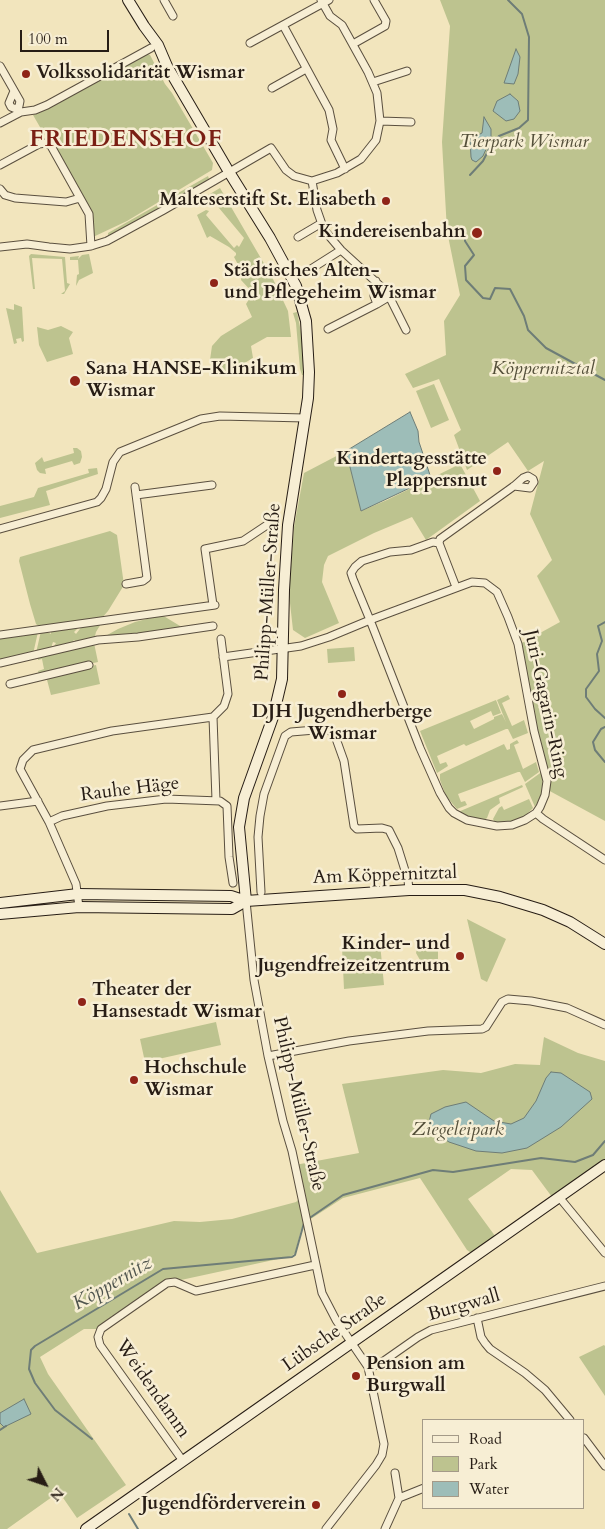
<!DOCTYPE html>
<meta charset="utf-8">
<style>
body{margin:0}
#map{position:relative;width:605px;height:1529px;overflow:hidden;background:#f2e5bd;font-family:Cardo,serif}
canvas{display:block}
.legend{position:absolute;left:422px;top:1419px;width:162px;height:90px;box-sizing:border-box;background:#f7eed4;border:1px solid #a49a88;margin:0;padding:6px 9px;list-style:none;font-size:15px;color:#271d15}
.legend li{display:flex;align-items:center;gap:10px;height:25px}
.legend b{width:25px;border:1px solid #a49a88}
.north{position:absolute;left:20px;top:1459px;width:50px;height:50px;-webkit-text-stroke:4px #f7eed4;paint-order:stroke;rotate:131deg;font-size:14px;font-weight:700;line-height:20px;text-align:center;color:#271d15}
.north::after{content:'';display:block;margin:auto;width:18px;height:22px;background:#271d15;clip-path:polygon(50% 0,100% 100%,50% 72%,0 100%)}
.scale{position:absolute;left:20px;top:30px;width:89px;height:22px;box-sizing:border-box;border:2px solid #271d15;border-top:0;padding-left:6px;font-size:15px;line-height:18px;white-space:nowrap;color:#271d15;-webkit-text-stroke:4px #f7eed4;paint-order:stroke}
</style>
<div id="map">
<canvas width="605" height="1529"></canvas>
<ul class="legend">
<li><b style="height:6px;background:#f7eed4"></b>Road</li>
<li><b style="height:14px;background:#bdc38f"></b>Park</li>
<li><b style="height:14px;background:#9dbdb8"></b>Water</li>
</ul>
<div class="north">N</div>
<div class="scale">100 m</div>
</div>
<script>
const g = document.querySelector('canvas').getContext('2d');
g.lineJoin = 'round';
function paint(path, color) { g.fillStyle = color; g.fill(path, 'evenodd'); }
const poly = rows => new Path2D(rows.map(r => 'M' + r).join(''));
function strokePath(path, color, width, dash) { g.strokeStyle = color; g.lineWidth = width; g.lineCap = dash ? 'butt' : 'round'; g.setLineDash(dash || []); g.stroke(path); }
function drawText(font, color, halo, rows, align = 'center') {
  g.font = font + ' Cardo,serif'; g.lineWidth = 5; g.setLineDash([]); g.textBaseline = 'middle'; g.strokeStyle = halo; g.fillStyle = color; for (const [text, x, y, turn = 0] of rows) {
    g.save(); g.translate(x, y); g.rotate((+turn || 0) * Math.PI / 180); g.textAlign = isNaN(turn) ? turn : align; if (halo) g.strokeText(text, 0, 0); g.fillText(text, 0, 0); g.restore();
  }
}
paint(poly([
 [440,0,605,0,605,821,546,789,543,777,541,795,535,807,525,784,543,771,520,644,560,622,537,576,552,560,530,514,544,461,528,471,508,442,467,470,454,435,461,430,439,379,413,388,405,374,446,355,444,321,460,295,447,231,442,142,450,26],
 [147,54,150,55,165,84,172,93,213,163,212,170,127,221,93,237,92,217,33,115],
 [208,176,209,179,208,180,199,186,108,237,108,233],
 [220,188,273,279,288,311,291,337,267,337,251,346,253,358,231,371,222,372,212,367,210,360,212,346,221,336,252,317,246,304,253,293,241,280,242,272,234,257,236,255,236,253,229,247,210,236,207,238,197,215,206,210,209,211,206,215,234,248,237,245,239,247,244,238,214,202,211,205,209,202,193,207,191,205],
 [31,254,65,257,67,283,70,284,64,294,61,294,65,291,62,259,32,258,35,289,33,289,29,256],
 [89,254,93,273,79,280,76,286,77,275,79,274,78,260,70,260,70,257,79,256,78,259,82,255],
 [14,304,22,307,24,341,22,342,21,338,16,339,17,343,14,344,6,308,14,310],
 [297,312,304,347,304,375,302,375,300,369,296,323,293,313],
 [61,326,73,332,69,338,73,354,47,362,39,345,37,327,48,330],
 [434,384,449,420,431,428,416,391],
 [73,448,77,448,81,451,82,457,80,463,74,465,72,461,45,469,46,474,40,473,37,470,35,463,41,458,42,457,44,462,74,453],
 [346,451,361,511,387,500,460,464,480,501,426,540,412,517,374,533,328,556,324,565,322,582,339,623,305,638,293,630,289,594,294,527,304,473],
 [97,468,98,474,46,491,50,505,0,518,0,506,34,497,38,488,89,473,88,469],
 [110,531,117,535,124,585,108,611,101,619,41,628,36,624,30,604,19,561,20,557],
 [162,615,185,629,100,639,118,629,135,622],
 [102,622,96,632,94,640,78,643,74,640,73,641,76,644,52,649,56,643,53,642,51,648,36,653,41,631,44,630,51,634,51,630,80,626,74,632,76,634,83,625],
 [38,632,33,654,0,661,0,637],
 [94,643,98,662,39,675,38,671,44,669,42,659,38,660,38,656],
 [354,647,355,661,328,663,327,649],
 [96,665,100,684,51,695,46,676],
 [508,695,510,699,502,703,512,726,524,720,528,733,513,739,508,729,506,729,466,746,464,744,437,756,440,764,446,762,448,766,437,773,420,731,496,700,501,713,493,716,491,711,470,721,474,729,494,719,494,717,502,714,506,722,497,700],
 [517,740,519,743,514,745,523,769,536,762,539,772,525,782,520,772,518,772,458,794,461,802,465,801,467,805,457,809,446,796,440,780,440,774,504,744,507,750,510,749,510,744],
 [522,785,523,787,499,798,500,803,490,810,487,818,483,821,469,818,458,812],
 [529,799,533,808,525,816,514,822,495,823,493,819,499,808,502,806,504,810],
 [467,919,506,939,487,982,481,979],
 [422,938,438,950,438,959,420,960,416,953,418,945],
 [380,943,384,985,344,989,342,947],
 [216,1022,221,1045,145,1062,140,1039],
 [544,1037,578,1053,605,1061,605,1160,575,1182,552,1197,532,1170,511,1169,468,1199,498,1240,476,1256,467,1250,420,1178,343,1198,306,1222,301,1230,295,1253,292,1256,167,1283,101,1329,84,1329,40,1357,48,1374,126,1485,77,1518,59,1492,7,1529,0,1529,0,1190,37,1253,174,1221,200,1222,232,1219,296,1202,301,1197,295,1165,359,1153,342,1084,443,1070,481,1073,515,1064,540,1065],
 [604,1345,605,1346,605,1396,579,1357]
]), '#bdc38f');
const water = poly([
 [516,49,520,57,518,74,514,84,504,83,516,49],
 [510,94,518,101,520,111,514,119,506,121,493,111,497,101,510,94],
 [484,117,491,129,491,138,483,156,476,162,472,160,471,157,470,139,482,133,484,117],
 [410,412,418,431,419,442,431,478,361,511,346,451,410,412],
 [551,1072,561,1073,590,1092,592,1099,561,1127,527,1148,502,1153,476,1151,449,1142,430,1129,429,1122,431,1114,445,1107,466,1102,494,1121,511,1124,524,1118,536,1101,546,1078,551,1072],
 [24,1399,31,1414,4,1427,0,1423,0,1413,24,1399]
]);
paint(water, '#9dbdb8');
strokePath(water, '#6e7d77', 1);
strokePath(poly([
 [470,175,483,161,490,147,499,136,519,128,528,120,529,37,522,14,508,0],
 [465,234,465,241,474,255,465,266,466,280,483,298,490,299,495,288,510,289,524,316,528,330,546,348,605,380],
 [605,622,598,626,602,641,597,654,599,671,586,689,586,697,595,709,605,718],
 [605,727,601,729,593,742,595,750,605,762],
 [311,1217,343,1195,433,1170,453,1172,541,1158,575,1162,593,1155,605,1141],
 [0,1430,6,1426],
 [92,1439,55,1410,35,1383,29,1369,31,1350,35,1346,163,1269,292,1257,295,1255,304,1223],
 [129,1514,138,1529]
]), '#6e7d77', 2);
const street = poly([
 [164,0,173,16],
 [329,0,283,25,329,110,333,129,331,140,345,169],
 [250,43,283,25],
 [353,44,385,26,386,21,374,0],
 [0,66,20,101,19,106,16,109,11,107,9,103,14,91],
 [373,82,407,71],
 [272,88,306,69],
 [380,121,411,122],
 [0,123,21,112,35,110,47,105,151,48],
 [0,165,39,144,46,143,51,146,89,214,91,246],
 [312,181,317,210,324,230,341,250,387,292,406,330],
 [0,189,5,195,15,198,66,202,80,198],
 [298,237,320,224],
 [0,247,27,244,49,247,70,249,91,246,107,241,162,211,271,148,286,170,294,176,312,181,337,173,361,159,376,140,380,121,377,93,368,72,342,25,330,16,321,0],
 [311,269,341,250],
 [376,281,376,287,374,296,377,304,387,298,388,294],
 [328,329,377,304],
 [136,495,212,485],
 [0,529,97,502,101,498,106,489,113,462,120,452,201,419,220,416,305,418],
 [126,584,143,581,147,578,135,487],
 [456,587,439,543,440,539,514,486,523,478,528,476,533,479,534,482,530,488,514,486],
 [213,605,205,549,243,541,270,523],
 [0,635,215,605],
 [223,657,301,646,329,637,370,620,420,748,440,793,449,808,454,813,467,820,497,826,512,825,525,820,536,813,540,807,545,795,547,781,534,731,518,644,508,617,497,592,485,583,472,582,370,620,353,579,351,573,355,567,362,561,390,552,411,550,433,542,439,543],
 [0,663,98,640,138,637,213,626],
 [10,684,89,665],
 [213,717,216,800],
 [0,806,38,801],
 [536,813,543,819,605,860],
 [49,822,62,816,107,806,166,799,220,801,227,806,229,857,233,883],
 [261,892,258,837,260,816,264,794,285,736,291,732,327,729,334,733,344,761,354,826,357,829,382,828,389,830,398,848,408,880,409,890],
 [246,901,254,980,268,1056,283,1121,292,1151,322,1293,336,1320,368,1367,384,1444,382,1455,376,1465,326,1529],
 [79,907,76,884,49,822,20,769,23,760,33,750,112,731,213,717,224,706,228,694,221,639],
 [268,1056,349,1041,428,1031,482,1029,486,1027,502,1002,508,999,531,1001,567,1008,605,1025],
 [559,1197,605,1253],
 [477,1318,481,1337,485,1343,490,1349,525,1373,545,1390,570,1420],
 [368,1367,378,1365,418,1337,431,1330,605,1286],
 [584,1438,605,1466],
 [183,1461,100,1345,98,1337,101,1329,167,1283,175,1282,196,1291,315,1265],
 [399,1498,424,1488],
 [385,1529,399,1498,395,1473]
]);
const secondary = poly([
 [128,0,144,26,158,45,167,66,229,172,270,238,296,286,306,321,309,372,308,398,288,525,284,590,282,679,273,717,244,798,239,827,246,901],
 [0,903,78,894,231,896,246,901,409,890,465,890,500,897,543,910,570,922,605,944],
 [0,914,79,907,232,909,246,901],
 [86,1529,605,1165]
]);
strokePath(street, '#5a4f3f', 9);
strokePath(secondary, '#271d15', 12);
strokePath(street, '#f7eed4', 7);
strokePath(secondary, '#f7eed4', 10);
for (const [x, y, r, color] of [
 [26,74,5,"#8f2418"],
 [386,201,5,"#8f2418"],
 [477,233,6,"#8f2418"],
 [214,283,5,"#8f2418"],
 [75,381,6,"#8f2418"],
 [497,471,5,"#8f2418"],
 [342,694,5,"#8f2418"],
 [460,956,5,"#8f2418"],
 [82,1002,5,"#8f2418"],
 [134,1080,5,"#8f2418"],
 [356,1376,5,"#8f2418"],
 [316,1505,5,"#8f2418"]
]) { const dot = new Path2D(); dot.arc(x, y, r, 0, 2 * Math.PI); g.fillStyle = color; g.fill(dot); strokePath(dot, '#f7eed4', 2); }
drawText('bold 19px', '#271d15', '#f7eed4', [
 ["Volkssolidarität Wismar",36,74],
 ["Malteserstift St. Elisabeth",376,201,"right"],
 ["Kindereisenbahn",466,233,"right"],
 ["Städtisches Alten-",224,272],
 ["und Pflegeheim Wismar",224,294],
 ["Sana HANSE-Klinikum",86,370],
 ["Wismar",86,392],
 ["Kindertagesstätte",487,460,"right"],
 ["Plappersnut",487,482,"right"],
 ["DJH Jugendherberge",342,713,"center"],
 ["Wismar",342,735,"center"],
 ["Kinder- und",450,945,"right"],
 ["Jugendfreizeitzentrum",450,967,"right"],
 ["Theater der",92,991],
 ["Hansestadt Wismar",92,1013],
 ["Hochschule",144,1069],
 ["Wismar",144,1091],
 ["Pension am",366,1365],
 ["Burgwall",366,1387],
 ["Jugendförderverein",306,1505,"right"]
], 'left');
drawText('italic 19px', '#544f3a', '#f7eed4', [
 ["Tierpark Wismar",524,143],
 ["Köppernitztal",543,370],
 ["Ziegeleipark",458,1131]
]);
drawText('19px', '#271d15', '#f7eed4', [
 ["Philipp-Müller-Straße",269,592,-86],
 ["Juri-Gagarin-Ring",545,704,78],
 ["Rauhe Häge",130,790,-7],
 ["Am Köppernitztal",385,876,-2],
 ["Philipp-Müller-Straße",298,1104,77],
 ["Burgwall",464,1306,-16],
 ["Lübsche Straße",335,1333,-35],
 ["Weidendamm",152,1389,55]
]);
drawText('italic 20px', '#50554e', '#f7eed4', [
 ["Köppernitz",113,1284,-30]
]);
g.letterSpacing = '1px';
drawText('bold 24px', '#7a1f14', '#f7eed4', [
 ["FRIEDENSHOF",126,140]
]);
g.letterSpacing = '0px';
</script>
